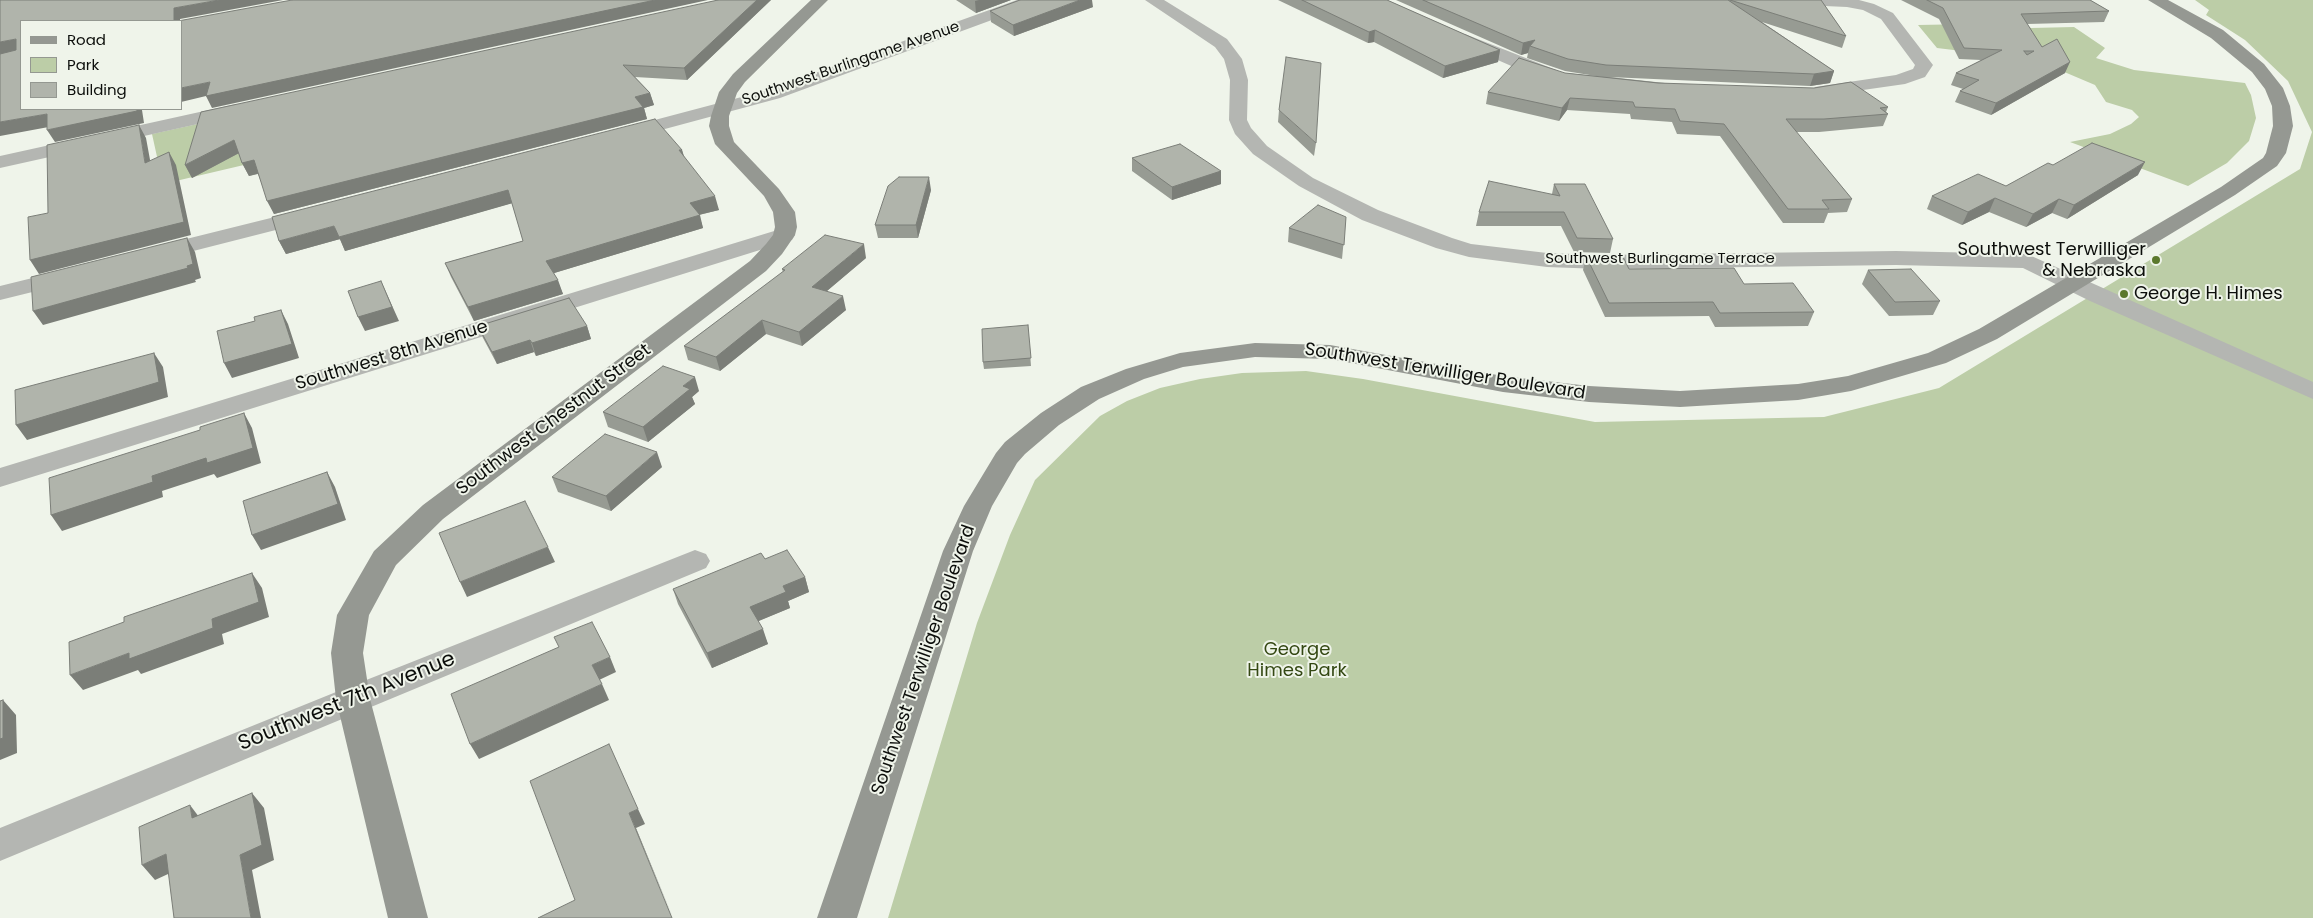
<!DOCTYPE html>
<style>
body{margin:0}
#map{position:relative;width:2313px;height:918px;overflow:hidden;background:#eff4ea;font-family:Poppins,sans-serif}
canvas{display:block}
.legend{position:absolute;left:20px;top:20px;width:162px;height:90px;box-sizing:border-box;background:#eff4ea;border:1px solid #949891;margin:0;padding:6px 9px;list-style:none;font-size:15px;color:#0c0e0b}
.legend li{display:flex;align-items:center;gap:10px;height:25px}
.legend b{width:25px;border:1px solid #949891}
</style>
<div id="map">
<canvas width="2313" height="918"></canvas>
<ul class="legend">
<li><b style="height:6px;background:#959892"></b>Road</li>
<li><b style="height:14px;background:#bccda7"></b>Park</li>
<li><b style="height:14px;background:#b0b4ab"></b>Building</li>
</ul>
</div>
<script>
const g = document.querySelector('canvas').getContext('2d');
g.lineJoin = 'round';
function paint(path, color) { g.fillStyle = color; g.fill(path, 'evenodd'); }
const poly = rows => new Path2D(rows.map(r => 'M' + r).join(''));
function strokePath(path, color, width, dash) { g.strokeStyle = color; g.lineWidth = width; g.lineCap = dash ? 'butt' : 'round'; g.setLineDash(dash || []); g.stroke(path); }
function drawText(font, color, halo, rows, align = 'center') {
  g.font = font + ' Poppins,sans-serif'; g.lineWidth = 4; g.setLineDash([]); g.textBaseline = 'middle'; g.strokeStyle = halo; g.fillStyle = color; for (const [text, x, y, turn = 0] of rows) {
    g.save(); g.translate(x, y); g.rotate((+turn || 0) * Math.PI / 180); g.textAlign = isNaN(turn) ? turn : align; if (halo) g.strokeText(text, 0, 0); g.fillText(text, 0, 0); g.restore();
  }
}
paint(poly([
 [2195,0,2313,0,2313,918,888,918,977,623,1010,535,1035,480,1100,416,1127,401,1160,388,1200,379,1242,373,1306,371,1363,379,1595,422,1824,417,1939,388,2300,169,2312,132,2288,81,2245,40,2206,15,2209,10],
 [2024,23,2031,28,2074,27,2105,48,2096,58,2134,70,2245,83,2251,95,2256,118,2249,141,2227,163,2188,186,2070,142,2110,134,2131,124,2139,117,2132,110,2106,102,2095,85,2036,60,1937,48,1918,25],
 [293,103,312,149,163,184,152,134]
]), '#bccda7');
paint(poly([
 [1017,0,1040,0,1038,3,780,98,624,140,617,138,614,134,617,130,768,90,1017,0],
 [1145,0,1164,0,1227,39,1242,59,1248,80,1247,120,1251,128,1267,146,1313,178,1378,210,1452,238,1471,244,1547,253,1601,255,1896,251,2027,254,2313,382,2313,399,2090,301,2023,268,1896,265,1601,269,1547,267,1469,257,1436,248,1362,220,1299,186,1253,154,1235,134,1229,120,1230,80,1224,59,1215,47,1145,0],
 [1794,0,1859,0,1874,4,1893,13,1933,65,1925,77,1905,84,1821,96,1815,95,1812,91,1815,87,1896,75,1913,69,1915,65,1881,19,1863,10,1847,7,1802,5,1794,0],
 [1465,34,1556,70,1559,74,1556,78,1550,79,1525,72,1459,43,1457,39,1459,35,1465,34],
 [236,104,243,106,245,110,243,114,0,168,0,156,236,104],
 [311,208,319,209,322,214,319,219,154,261,146,259,143,254,146,249,311,208],
 [784,228,792,230,795,235,792,240,0,487,0,468,784,228],
 [69,269,77,271,80,276,77,281,0,300,0,286,69,269],
 [695,550,706,554,710,561,706,568,0,861,0,828,341,690,695,550]
]), '#b4b6b2');
paint(poly([
 [811,0,828,0,745,82,737,93,729,116,729,126,734,142,779,189,795,212,797,227,795,235,782,254,766,271,443,519,396,565,369,615,363,653,370,699,428,918,388,918,336,699,331,653,337,615,374,551,423,505,750,261,766,244,773,235,775,227,773,212,764,196,715,144,709,126,711,116,719,92,733,74,811,0],
 [2148,0,2168,0,2223,30,2264,64,2283,88,2290,106,2293,126,2286,153,2277,166,2235,195,1997,339,1946,363,1851,391,1798,400,1680,407,1589,402,1503,392,1330,359,1255,357,1183,367,1144,379,1099,399,1059,425,1025,454,1017,463,992,506,973,551,857,918,817,918,943,551,964,506,996,453,1005,442,1041,413,1081,387,1126,369,1180,353,1255,343,1330,345,1503,376,1589,386,1680,391,1798,384,1848,376,1928,353,1979,329,2221,187,2263,158,2266,153,2273,126,2272,106,2265,89,2252,72,2211,38,2148,0]
]), '#959892');
paint(poly([
 [718,0,771,0,687,80,635,77,650,93,654,105,644,108,647,119,274,214,258,174,249,176,242,163,239,153,192,178,185,165],
 [956,0,1011,0,976,13],
 [1278,0,1387,0,1500,50,1498,62,1443,78,1374,42,1368,43],
 [1396,0,1821,0,1846,36,1842,48,1762,22,1834,71,1830,83,1810,86,1609,77,1888,107,1886,112,1888,114,1883,126,1819,132,1796,132,1852,199,1847,212,1828,213,1824,223,1783,223,1720,136,1677,134,1672,122,1631,119,1630,114,1567,110,1559,121,1486,104,1488,92,1565,73,1596,76,1565,71,1527,58,1528,53,1521,55],
 [1901,0,2090,0,2109,11,2104,22,2027,24,2042,47,2065,73,1991,115,1955,102,1960,91,1963,89,1951,85,1956,73,1981,60,1959,59,1939,19],
 [1093,7,1014,36,991,22,990,11],
 [1279,110,1316,143,1314,156,1278,122],
 [682,150,684,158,719,210,699,215,703,228,554,273,563,294,474,321,451,277,445,263,523,241,512,203,345,251,340,239,286,254,279,241],
 [1132,158,1221,171,1221,184,1172,200,1132,171],
 [2053,165,2138,175,2067,219,2052,213,2026,227,1989,212,1962,225,1927,209,1932,196,2006,186],
 [1554,184,1613,239,1610,253,1574,252,1561,226,1476,226,1479,212,1552,194],
 [931,190,918,238,878,238,875,225],
 [1346,217,1342,259,1288,242,1289,228],
 [1586,256,1629,269,1744,284,1814,312,1808,326,1715,327,1709,316,1605,317,1583,270],
 [866,258,827,291,846,310,802,346,766,334,720,371,688,360,684,346,783,272,782,269],
 [1868,270,1940,301,1933,315,1889,316,1862,284],
 [1028,325,1031,366,984,369,983,362],
 [478,326,587,326,591,339,536,356,534,352,497,364,483,338],
 [699,391,692,397,695,404,648,442,608,427,603,412],
 [662,467,611,511,558,492,552,477],
 [805,577,809,592,788,601,790,608,758,621,768,644,712,668,678,604,673,589]
]), '#979b93');
paint(poly([
 [219,0,283,0,180,19,180,21,174,21,174,8],
 [655,0,708,0,212,108,206,96,181,102,181,88,210,82],
 [757,0,771,0,687,80,684,68],
 [979,0,1011,0,976,13,975,1],
 [1080,0,1092,0,1093,7,1014,36,1013,25],
 [1375,30,1374,42,1368,43,1369,32],
 [16,39,21,49,0,55,0,42],
 [1535,40,1530,46,1528,53,1521,55,1523,43],
 [1500,50,1498,62,1443,78,1445,66],
 [2070,62,2065,73,1991,115,1996,103],
 [1834,71,1830,83,1810,86,1814,74],
 [650,93,654,105,644,108,647,119,274,214,267,201],
 [1570,98,1567,110,1559,121,1562,108],
 [137,109,148,109,142,110,144,123,55,142,47,130],
 [47,114,54,126,0,136,0,122],
 [139,125,146,138,153,176,145,163],
 [234,140,241,152,192,178,185,165],
 [679,150,682,150,686,162],
 [169,152,176,165,191,235,39,274,30,260],
 [254,160,260,173,249,176,242,163],
 [2145,162,2138,175,2067,219,2074,205],
 [1221,171,1221,184,1172,200,1172,187],
 [929,177,931,190,918,238,916,225],
 [508,190,513,203,345,251,339,237],
 [715,196,719,210,694,216,690,203],
 [1995,198,1989,212,1962,225,1968,212],
 [2059,199,2052,213,2026,227,2033,214],
 [700,215,703,228,551,274,546,261],
 [334,226,340,239,286,254,279,241],
 [187,238,195,252,201,278,195,280,196,282,43,325,33,311,187,266],
 [864,244,866,258,815,301,812,287],
 [558,280,563,294,474,321,468,307],
 [381,281,399,321,365,331,358,317],
 [843,296,846,310,802,346,799,332],
 [281,310,288,324,299,358,232,378,224,363],
 [762,320,766,334,720,371,716,357],
 [587,326,591,339,536,356,532,343],
 [530,340,534,352,497,364,492,352],
 [154,353,163,367,168,397,27,440,16,425],
 [695,377,699,391,692,397,695,404,648,442,643,427,683,386],
 [244,413,252,428,261,463,217,478,214,474,162,491,163,497,62,531,51,515],
 [657,452,662,467,611,511,606,496],
 [327,472,335,487,346,520,261,550,252,535],
 [548,547,555,562,467,597,460,582],
 [252,573,262,588,269,617,222,634,224,644,141,674,138,670,83,690,70,675,129,653,212,619],
 [805,577,809,592,788,601,790,608,754,623,750,607,783,586],
 [763,629,768,644,712,668,707,653],
 [610,657,616,672,599,680,592,665],
 [602,684,609,700,479,759,470,744],
 [3,700,16,715,17,753,0,760,0,739],
 [252,793,264,808,274,860,252,870,261,918,251,918,240,855],
 [190,805,202,821,192,818],
 [638,809,645,824,636,828,673,918,629,813],
 [166,854,179,869,155,880,142,865]
]), '#7b7e78');
const building = poly([
 [0,0,219,0,174,8,174,20,175,21,21,21,21,109,137,109,137,111,47,130,47,114,0,122,0,54,16,50,16,39,0,42,0,0],
 [292,0,655,0,206,96,210,82,181,88,181,21,178,21,292,0],
 [718,0,757,0,684,68,623,65,650,93,635,97,643,107,267,201,254,160,242,163,234,140,185,165,201,112,718,0],
 [1020,0,1080,0,1013,25,990,11,1020,0],
 [1302,0,1387,0,1500,50,1445,66,1375,30,1369,32,1302,0],
 [1423,0,1728,0,1834,71,1814,74,1606,65,1568,59,1530,46,1535,40,1523,43,1423,0],
 [1730,0,1821,0,1846,36,1730,0],
 [1927,0,2090,0,2109,11,2021,14,2042,47,2057,39,2070,62,1996,103,1960,91,1979,80,1956,73,2002,50,1964,48,1943,8,1927,0],
 [2024,51,2034,51,2027,55,2024,51],
 [1286,57,1321,63,1316,143,1279,110,1286,57],
 [1519,58,1565,73,1658,83,1814,88,1851,82,1888,107,1880,108,1888,114,1824,119,1786,119,1852,199,1822,200,1829,209,1788,209,1724,124,1680,121,1675,109,1635,107,1633,102,1570,98,1562,108,1488,92,1519,58],
 [655,119,682,150,679,150,715,196,690,203,700,215,546,261,558,280,468,307,445,263,523,241,508,190,339,237,334,226,279,241,272,217,655,119],
 [139,125,145,163,169,152,184,222,30,260,28,217,48,213,47,145,139,125],
 [2092,143,2145,162,2074,205,2059,199,2033,214,1995,198,1968,212,1932,196,1978,174,2006,186,2048,163,2053,165,2092,143],
 [1180,144,1221,171,1172,187,1132,158,1180,144],
 [899,177,929,177,916,225,875,225,888,186,899,177],
 [1489,181,1560,196,1554,184,1585,184,1613,239,1577,238,1564,212,1479,212,1489,181],
 [1318,205,1346,217,1344,245,1289,228,1318,205],
 [825,235,864,244,812,287,843,296,799,332,762,320,716,357,684,346,785,270,782,269,825,235],
 [187,238,193,264,187,266,188,268,33,311,31,277,187,238],
 [1586,256,1623,257,1629,269,1734,268,1744,284,1793,283,1814,312,1720,313,1713,302,1609,303,1586,256],
 [1911,269,1940,301,1895,302,1868,270,1911,269],
 [381,281,392,307,358,317,348,291,381,281],
 [569,298,587,326,532,343,530,340,492,352,478,326,569,298],
 [281,310,292,344,224,363,217,331,255,321,254,317,281,310],
 [1028,325,1031,358,983,362,982,329,1028,325],
 [154,353,159,382,16,425,15,390,154,353],
 [663,366,695,377,683,386,690,389,643,427,603,412,663,366],
 [244,413,253,448,207,463,206,458,152,476,153,482,51,515,49,478,200,430,200,427,244,413],
 [605,434,657,452,606,496,552,477,605,434],
 [327,472,338,504,252,535,243,501,327,472],
 [525,501,548,547,460,582,439,533,525,501],
 [787,550,805,577,783,586,786,592,750,607,763,629,707,653,673,589,761,553,765,559,787,550],
 [252,573,259,602,212,619,213,628,129,659,129,653,70,675,69,642,124,622,124,617,252,573],
 [592,622,610,657,592,665,602,684,470,744,451,694,559,647,554,637,592,622],
 [3,700,3,738,0,739,0,701,3,700],
 [609,744,638,809,629,813,672,918,538,918,575,900,530,781,609,744],
 [252,793,262,845,240,855,251,918,174,918,166,854,142,865,139,827,190,805,192,818,252,793]
]);
paint(building, '#b0b4ab');
strokePath(building, '#7b7e78', 1);
for (const [x, y, r, color] of [
 [2156,260,5,"#5b782c"],
 [2124,294,5,"#5b782c"]
]) { const dot = new Path2D(); dot.arc(x, y, r, 0, 2 * Math.PI); g.fillStyle = color; g.fill(dot); strokePath(dot, '#eff4ea', 2); }
drawText('15px', '#0c0e0b', '#eff4ea', [
 ["Southwest Burlingame Avenue",851,64,-19],
 ["Southwest Burlingame Terrace",1660,259]
]);
drawText('18px', '#0c0e0b', '#eff4ea', [
 ["Southwest Terwilliger",2146,250],
 ["& Nebraska",2146,271],
 ["George H. Himes",2134,294,"left"]
], 'right');
drawText('18px', '#0c0e0b', '#eff4ea', [
 ["Southwest 8th Avenue",392,356,-17],
 ["Southwest Terwilliger Boulevard",1445,372,9],
 ["Southwest Chestnut Street",554,420,-37],
 ["Southwest Terwilliger Boulevard",924,660,-71]
]);
drawText('18px', '#344813', '#eff4ea', [
 ["George",1297,650],
 ["Himes Park",1297,671]
]);
drawText('21px', '#0c0e0b', '#eff4ea', [
 ["Southwest 7th Avenue",347,702,-22]
]);
</script>
